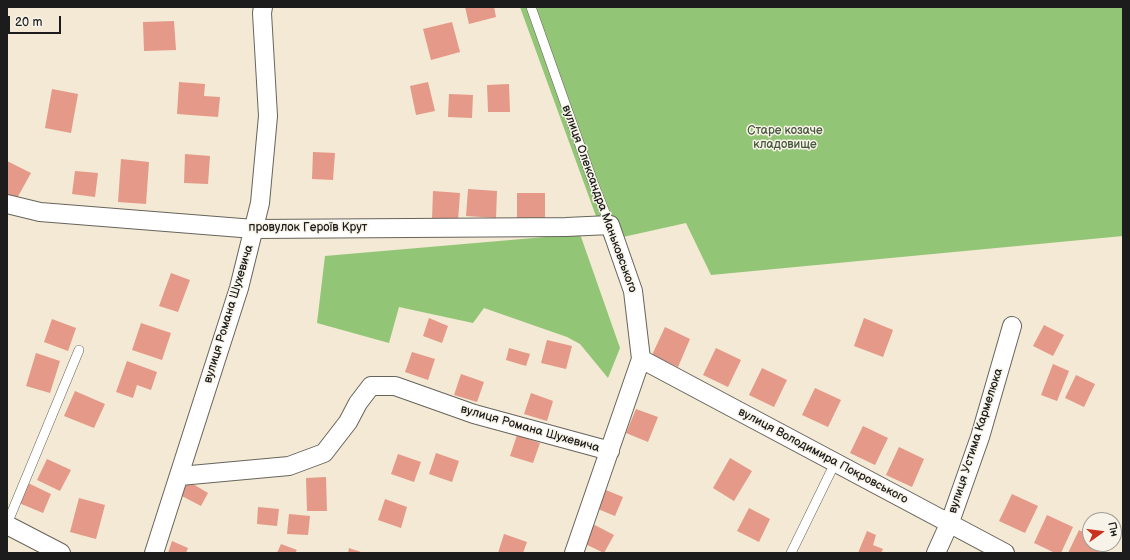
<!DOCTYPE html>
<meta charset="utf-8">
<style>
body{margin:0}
#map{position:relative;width:1130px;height:560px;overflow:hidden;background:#f3e9d4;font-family:"Balsamiq Sans",sans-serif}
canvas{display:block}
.frame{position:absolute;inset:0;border:8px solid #1c1c1c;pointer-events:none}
.north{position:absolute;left:1082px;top:512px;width:40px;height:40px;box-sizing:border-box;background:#f7f3e8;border:1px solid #9f9d96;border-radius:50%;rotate:76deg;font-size:11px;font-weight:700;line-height:16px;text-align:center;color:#1c1c1c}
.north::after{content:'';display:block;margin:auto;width:14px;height:18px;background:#c8321e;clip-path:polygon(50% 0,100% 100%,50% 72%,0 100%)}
.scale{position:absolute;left:8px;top:16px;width:53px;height:18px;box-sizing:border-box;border:2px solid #1c1c1c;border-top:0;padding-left:5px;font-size:12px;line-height:14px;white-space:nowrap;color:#1c1c1c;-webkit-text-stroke:3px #f7f3e8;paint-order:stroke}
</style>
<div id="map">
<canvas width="1130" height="560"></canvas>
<div class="frame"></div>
<div class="north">Пн</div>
<div class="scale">20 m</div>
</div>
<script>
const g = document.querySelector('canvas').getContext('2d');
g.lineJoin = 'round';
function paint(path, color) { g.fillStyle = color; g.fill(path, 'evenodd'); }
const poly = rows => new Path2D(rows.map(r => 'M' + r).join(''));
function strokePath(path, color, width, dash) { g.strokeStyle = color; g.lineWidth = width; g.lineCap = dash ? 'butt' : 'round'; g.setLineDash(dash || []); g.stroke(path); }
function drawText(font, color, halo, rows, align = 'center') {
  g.font = font + ' "Balsamiq Sans",sans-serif'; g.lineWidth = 3; g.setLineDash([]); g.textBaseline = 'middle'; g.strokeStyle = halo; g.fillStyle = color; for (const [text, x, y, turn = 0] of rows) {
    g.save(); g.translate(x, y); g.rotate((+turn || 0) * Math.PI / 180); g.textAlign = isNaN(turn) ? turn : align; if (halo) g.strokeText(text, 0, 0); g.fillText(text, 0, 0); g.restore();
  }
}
paint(poly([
 [520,7,1123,7,1123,236,711,275,686,223,605,241],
 [580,234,620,348,608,378,580,344,567,337,484,308,473,323,399,307,389,343,317,323,325,256]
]), '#92c576');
paint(poly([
 [465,7,494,7,496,17,469,24],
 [174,21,176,50,144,51,143,22],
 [452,22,460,52,431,60,423,29],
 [179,82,205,84,204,96,220,97,218,117,177,114],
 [428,82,435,111,416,115,410,86],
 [509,84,510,112,488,112,487,85],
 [52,89,78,94,71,133,45,128],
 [449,94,473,95,472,118,448,117],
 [313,152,335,153,333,180,312,179],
 [185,154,210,156,208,184,184,183],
 [121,159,149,162,146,204,118,202],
 [7,161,31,173,16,200,7,195],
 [75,171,98,173,95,197,72,194],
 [468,189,497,191,496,218,466,216],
 [433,191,460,193,458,221,432,219],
 [517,193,545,193,545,221,517,221],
 [171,273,190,280,178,312,159,306],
 [429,318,448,326,442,343,423,336],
 [864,318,893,330,883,357,854,346],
 [52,319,76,328,68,351,44,342],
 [141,323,171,333,162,360,132,350],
 [1044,325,1064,335,1053,356,1033,346],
 [665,327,690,339,678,367,652,355],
 [547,340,572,346,566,369,541,363],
 [509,348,530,354,526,366,506,360],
 [716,348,741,360,728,387,703,375],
 [412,352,435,359,428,380,405,372],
 [36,353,60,361,50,393,26,386],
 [127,361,157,372,151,390,137,385,133,398,116,392],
 [1053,364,1069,371,1057,401,1041,395],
 [762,368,787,380,774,407,749,395],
 [461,374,484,382,477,402,454,395],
 [1076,375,1095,384,1084,407,1065,398],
 [815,388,841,400,828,427,802,415],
 [75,391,105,404,94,428,64,416],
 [531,393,553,401,547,421,524,414],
 [636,409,658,417,648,442,626,433],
 [863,426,888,438,875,465,850,453],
 [517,435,540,443,533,463,510,456],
 [899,447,924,459,912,487,886,475],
 [436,453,459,461,452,482,429,474],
 [398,454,421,462,414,482,391,474],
 [730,458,752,471,734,501,713,488],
 [47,459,71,470,60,491,37,480],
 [326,477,327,511,307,511,306,478],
 [188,481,208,493,201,506,180,495],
 [28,483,51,494,43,513,19,503],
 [601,488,623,497,615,516,593,507],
 [1012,494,1038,506,1025,533,999,521],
 [79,498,105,505,96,539,70,532],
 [385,499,407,507,401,528,378,520],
 [258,507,279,509,277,526,257,524],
 [749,508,770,519,759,542,737,531],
 [289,514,310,516,308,535,287,534],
 [1047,515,1073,527,1061,553,1055,553,1034,543],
 [589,522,614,535,604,553,579,541],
 [1079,530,1090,536,1090,544,1103,544,1099,553,1068,553],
 [867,531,876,535,873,545,883,549,881,553,858,553],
 [504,534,527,542,523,553,498,553],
 [172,541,188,548,186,553,168,553],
 [281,544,297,550,295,553,277,553],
 [349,548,364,553,348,553]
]), '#e59988');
const lane = poly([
 [531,7,594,185,610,225],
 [7,524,79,350],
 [791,553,835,463]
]);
const street = poly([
 [7,204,40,212,254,229,566,227,610,225,633,291,641,359,574,553],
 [641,359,1005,553],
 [180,476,289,466,324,453,348,422,358,403,371,386,395,386,474,414,610,451],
 [7,525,61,553],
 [154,553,239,288,260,203,268,116,262,13,263,7],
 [936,553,950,522,980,437,1012,326]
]);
strokePath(lane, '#67645c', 10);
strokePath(street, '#67645c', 20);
strokePath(lane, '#fff', 9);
strokePath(street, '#fff', 18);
drawText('12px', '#45573c', '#f7f3e8', [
 ["Старе козаче",785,131],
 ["кладовище",785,145]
]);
drawText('12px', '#1c1c1c', '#f7f3e8', [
 ["вулиця Олександра Маньковського",599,199,70],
 ["провулок Героїв Крут",308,228],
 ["вулиця Романа Шухевича",229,314,-73],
 ["вулиця Романа Шухевича",530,429,16],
 ["вулиця Устима Кармелюка",976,441,-72],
 ["вулиця Володимира Покровського",823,456,28]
]);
</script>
